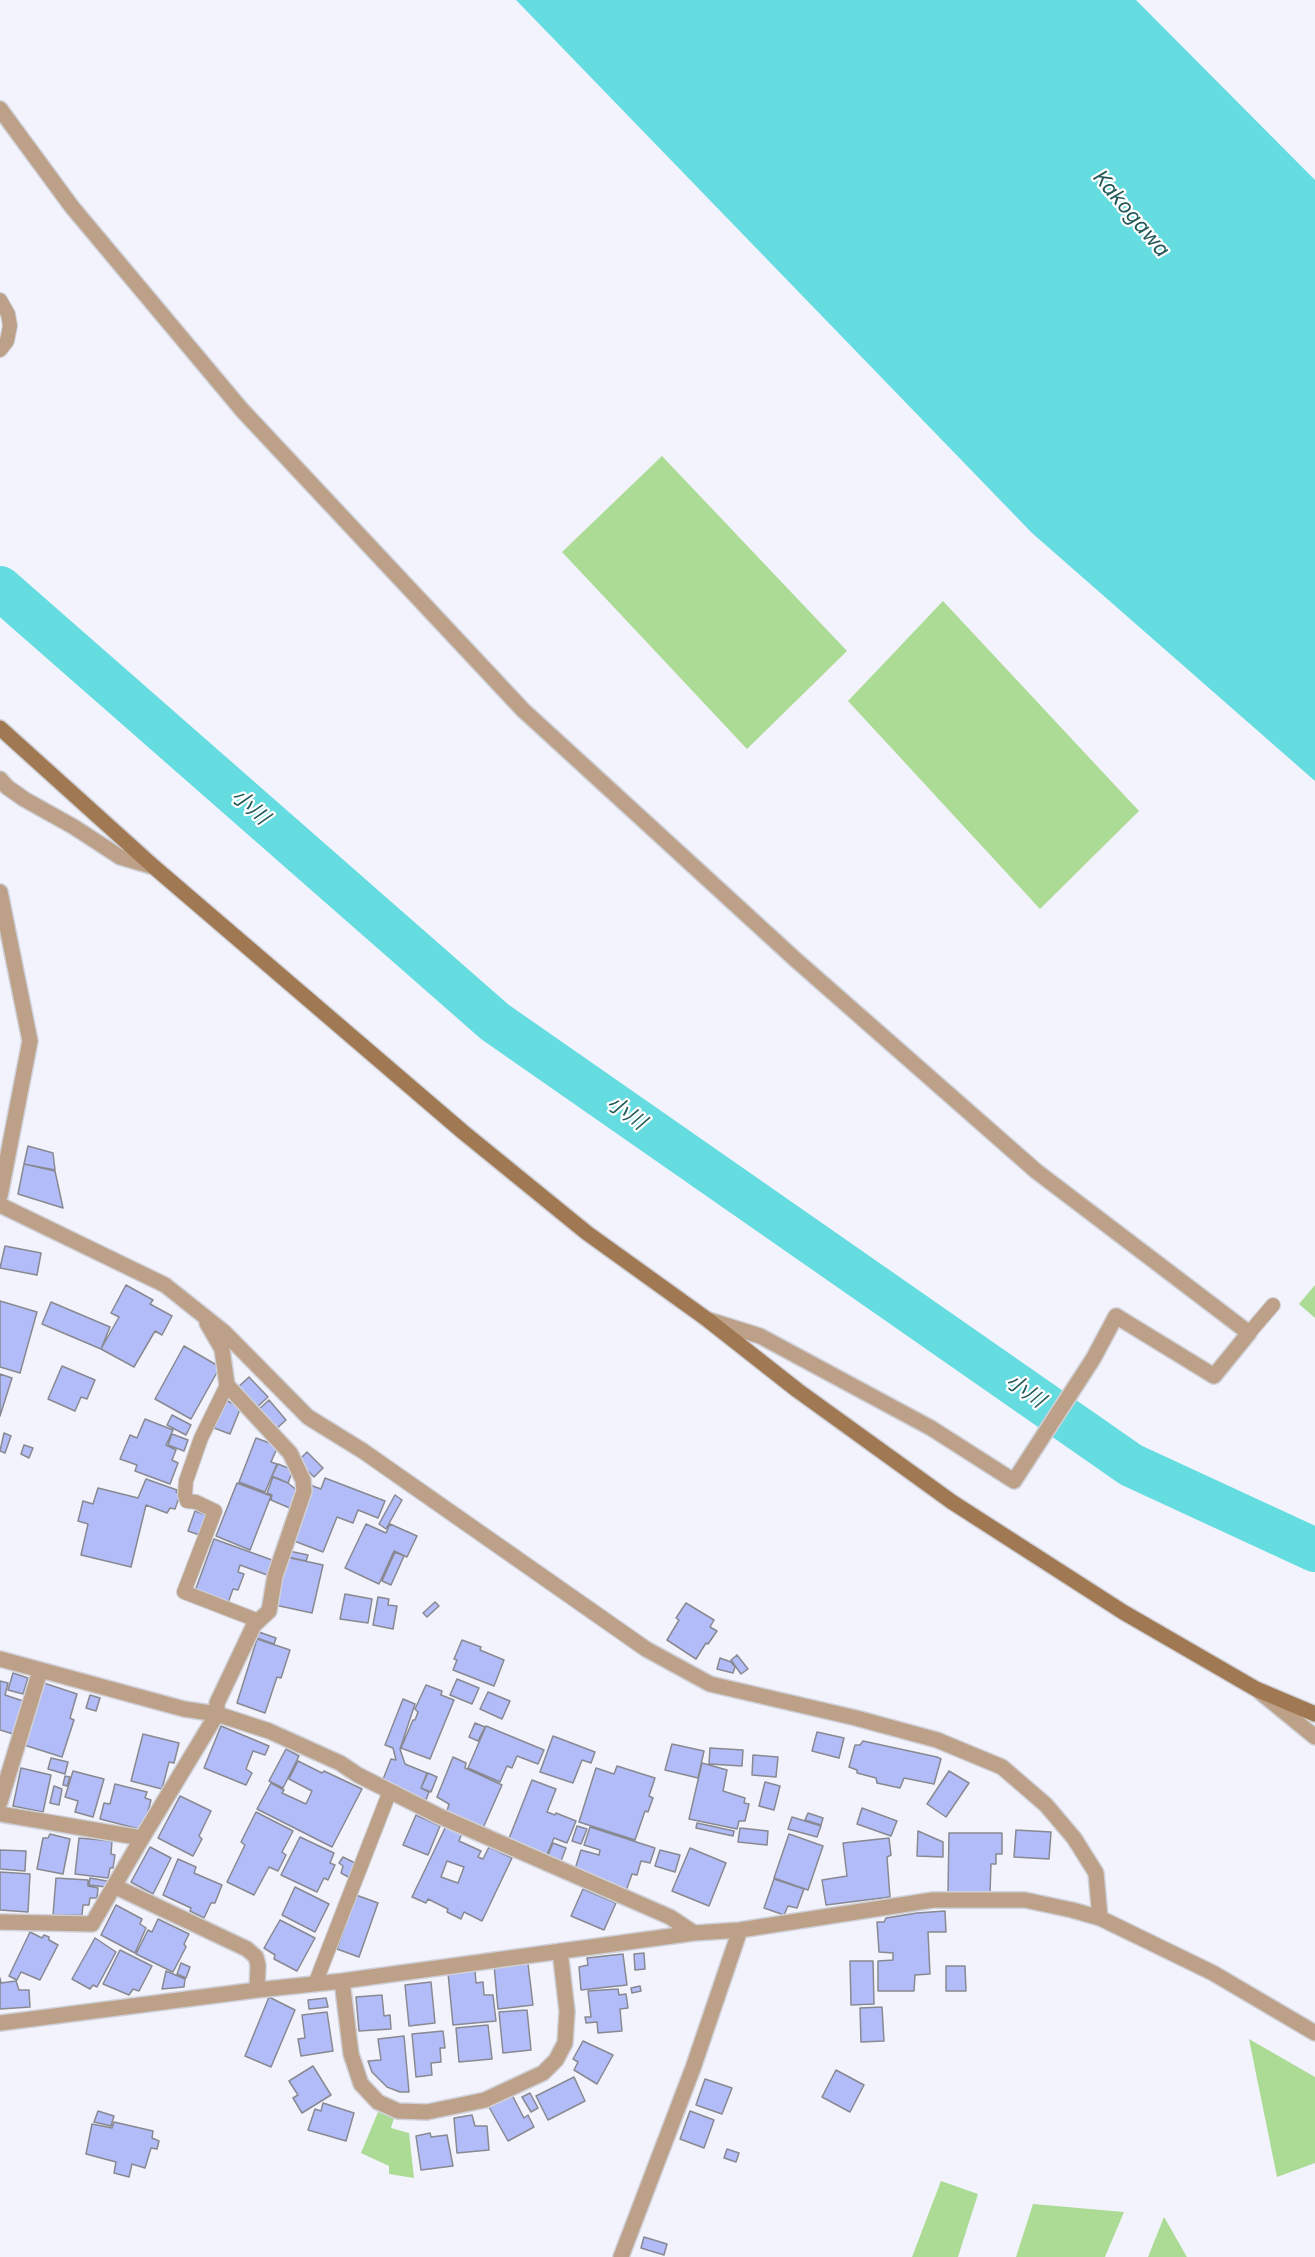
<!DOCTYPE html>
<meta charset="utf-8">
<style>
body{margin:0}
canvas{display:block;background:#f2f3fc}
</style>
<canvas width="1315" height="2257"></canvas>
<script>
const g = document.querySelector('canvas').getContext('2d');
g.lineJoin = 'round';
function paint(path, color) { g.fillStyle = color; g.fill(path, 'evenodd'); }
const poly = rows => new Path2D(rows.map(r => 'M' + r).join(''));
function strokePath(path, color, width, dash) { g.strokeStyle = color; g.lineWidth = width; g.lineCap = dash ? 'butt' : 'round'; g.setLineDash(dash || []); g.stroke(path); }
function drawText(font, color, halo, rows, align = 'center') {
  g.font = font + ' Inter,"Noto Sans JP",sans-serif'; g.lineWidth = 4.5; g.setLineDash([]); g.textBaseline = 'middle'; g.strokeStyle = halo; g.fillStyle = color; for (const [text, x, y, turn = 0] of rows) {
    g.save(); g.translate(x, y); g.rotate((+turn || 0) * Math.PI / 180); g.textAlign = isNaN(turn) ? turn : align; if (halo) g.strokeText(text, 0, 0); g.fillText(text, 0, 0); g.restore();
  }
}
paint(poly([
 [662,456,847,651,747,749,562,552],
 [943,601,1139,811,1040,909,848,701],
 [1315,1285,1315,1318,1299,1304],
 [1249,2039,1315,2077,1315,2163,1277,2177],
 [378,2112,394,2118,391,2128,409,2133,414,2178,389,2174,389,2166,361,2153],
 [941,2181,978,2194,958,2257,912,2257],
 [1033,2204,1124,2212,1105,2257,1016,2257],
 [1164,2217,1187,2257,1148,2257]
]), '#acdb96');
paint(poly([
 [516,0,1136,0,1315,180,1315,781,1032,533]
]), '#65dce0');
strokePath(poly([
 [0,588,495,1022,1131,1465,1315,1550]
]), '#65dce0', 44);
const building = poly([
 [28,1146,53,1153,55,1170,24,1164,28,1146],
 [24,1164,55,1171,63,1208,18,1194,24,1164],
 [5,1246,41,1253,37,1275,0,1268,5,1246],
 [126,1285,153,1300,150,1304,172,1316,162,1335,155,1331,134,1367,101,1349,119,1317,111,1313,126,1285],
 [0,1301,37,1312,20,1373,0,1367,0,1301],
 [51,1302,110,1327,101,1349,42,1324,51,1302],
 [184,1346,220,1367,191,1419,155,1399,184,1346],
 [62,1366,95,1380,87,1399,81,1397,75,1411,48,1399,62,1366],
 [0,1374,12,1378,0,1416,0,1374],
 [249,1377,268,1397,255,1409,236,1389,249,1377],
 [225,1400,241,1407,230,1434,214,1428,225,1400],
 [269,1400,286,1420,274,1431,257,1411,269,1400],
 [172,1415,191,1425,186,1435,167,1425,172,1415],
 [145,1419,173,1430,166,1445,176,1450,172,1460,178,1463,170,1484,135,1471,137,1465,120,1459,130,1435,137,1438,145,1419],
 [4,1433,11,1436,5,1453,0,1451,4,1433],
 [172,1434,188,1440,184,1451,168,1445,172,1434],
 [256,1438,278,1446,271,1462,277,1464,265,1492,239,1482,256,1438],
 [24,1445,33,1448,29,1458,21,1454,24,1445],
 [307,1452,323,1468,314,1477,298,1461,307,1452],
 [278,1464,293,1470,288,1483,272,1476,278,1464],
 [273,1477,288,1483,299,1492,292,1509,271,1500,272,1495,267,1493,273,1477],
 [325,1478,385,1501,378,1518,358,1510,353,1523,337,1517,323,1552,289,1539,310,1485,321,1489,325,1478],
 [146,1479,177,1490,176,1492,180,1495,175,1509,170,1508,167,1513,146,1505,131,1567,81,1555,88,1524,78,1521,83,1501,93,1504,98,1488,138,1498,146,1479],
 [237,1483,271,1496,250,1550,216,1536,237,1483],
 [395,1495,402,1500,386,1529,379,1524,395,1495],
 [195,1511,212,1517,205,1537,188,1531,195,1511],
 [366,1524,386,1533,390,1524,417,1536,407,1557,394,1551,379,1584,345,1568,366,1524],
 [214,1539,272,1560,267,1575,240,1565,238,1572,244,1574,238,1590,233,1589,228,1603,195,1591,214,1539],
 [289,1551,308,1555,306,1561,288,1557,289,1551],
 [395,1552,404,1556,391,1585,382,1581,395,1552],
 [286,1557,323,1565,312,1613,275,1605,286,1557],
 [345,1594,372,1599,368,1623,340,1619,345,1594],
 [378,1597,389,1599,388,1605,397,1606,393,1629,373,1625,378,1597],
 [435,1602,439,1606,427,1617,423,1613,435,1602],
 [686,1603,714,1620,710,1627,717,1631,708,1644,706,1643,696,1659,667,1640,679,1620,676,1618,686,1603],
 [259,1632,276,1638,274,1644,257,1638,259,1632],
 [257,1639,290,1650,281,1678,277,1677,265,1713,237,1703,257,1639],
 [462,1640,481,1647,480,1650,504,1660,494,1686,453,1670,457,1660,454,1659,462,1640],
 [737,1655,748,1669,741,1674,731,1660,737,1655],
 [720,1658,731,1662,735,1667,733,1673,717,1669,720,1658],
 [13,1673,28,1678,23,1694,8,1690,13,1673],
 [457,1679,479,1688,472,1704,450,1695,457,1679],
 [0,1681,8,1683,5,1695,23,1701,13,1734,0,1730,0,1681],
 [44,1683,77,1694,70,1718,74,1720,62,1757,24,1745,44,1683],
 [426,1685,442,1691,441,1695,454,1700,430,1759,401,1748,413,1720,415,1720,418,1712,415,1709,426,1685],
 [488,1692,510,1701,502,1719,480,1709,488,1692],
 [90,1695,100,1698,96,1711,86,1708,90,1695],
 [403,1699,415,1704,400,1749,405,1764,427,1773,421,1788,429,1792,426,1800,382,1782,391,1759,396,1760,393,1748,385,1745,403,1699],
 [475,1723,485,1727,478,1741,469,1737,475,1723],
 [221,1726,269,1746,265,1755,253,1751,246,1769,252,1773,246,1785,204,1768,221,1726],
 [486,1726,544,1750,538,1764,517,1756,512,1768,507,1766,500,1782,468,1768,486,1726],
 [817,1732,844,1738,839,1758,812,1751,817,1732],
 [143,1734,179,1743,174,1763,169,1762,162,1789,131,1781,143,1734],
 [553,1736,595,1752,591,1763,582,1760,573,1783,540,1772,553,1736],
 [863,1741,937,1757,941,1759,934,1784,904,1778,900,1788,877,1783,876,1778,857,1773,857,1770,849,1767,855,1745,860,1745,863,1741],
 [672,1744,704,1751,698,1778,665,1770,672,1744],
 [710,1748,743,1750,742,1766,709,1764,710,1748],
 [286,1749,299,1756,283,1788,269,1781,286,1749],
 [753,1755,778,1757,776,1777,752,1775,753,1755],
 [453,1757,466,1763,465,1768,502,1785,483,1828,448,1812,447,1811,449,1804,437,1797,453,1757],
 [51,1758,68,1762,65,1774,48,1769,51,1758],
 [298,1761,322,1773,324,1771,362,1789,332,1847,257,1809,271,1783,284,1790,282,1793,306,1804,312,1791,289,1779,298,1761],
 [702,1763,727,1770,723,1791,745,1798,744,1803,749,1804,745,1821,739,1821,737,1829,689,1819,702,1763],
 [617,1766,655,1778,649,1796,653,1798,648,1812,645,1811,635,1840,579,1822,596,1768,614,1774,617,1766],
 [21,1768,51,1775,43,1812,13,1806,21,1768],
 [73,1771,104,1779,93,1817,75,1812,78,1801,65,1797,73,1771],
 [949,1771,969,1783,946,1817,927,1804,949,1771],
 [428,1773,437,1777,431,1792,421,1788,428,1773],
 [65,1776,70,1777,67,1786,63,1785,65,1776],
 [532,1780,556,1789,547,1812,555,1815,556,1813,576,1821,567,1843,554,1838,546,1857,508,1841,532,1780],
 [765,1782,780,1786,774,1810,759,1806,765,1782],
 [115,1784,147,1792,145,1798,151,1800,143,1830,100,1819,104,1803,110,1804,115,1784],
 [54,1786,62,1789,59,1805,50,1803,54,1786],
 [180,1796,211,1811,199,1836,202,1839,193,1856,158,1838,180,1796],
 [862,1808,897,1821,891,1836,857,1824,862,1808],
 [256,1812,293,1831,282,1852,286,1855,278,1871,269,1867,254,1895,227,1882,245,1845,241,1842,256,1812],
 [808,1813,823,1818,821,1825,805,1820,808,1813],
 [416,1815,440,1826,428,1855,403,1845,416,1815],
 [792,1817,821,1826,817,1837,788,1829,792,1817],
 [697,1823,734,1831,733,1836,696,1828,697,1823],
 [446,1826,462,1833,459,1841,481,1851,478,1857,483,1859,489,1847,512,1858,482,1921,464,1912,461,1919,447,1912,448,1909,428,1899,426,1903,412,1897,446,1826],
 [447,1861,464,1867,458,1883,441,1877,447,1861],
 [577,1826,587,1829,581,1844,572,1841,577,1826],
 [590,1827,655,1848,650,1863,641,1861,637,1875,632,1874,626,1891,575,1869,581,1850,599,1855,600,1850,584,1845,590,1827],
 [740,1828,768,1831,767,1845,738,1842,740,1828],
 [1016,1830,1051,1832,1049,1859,1014,1857,1016,1830],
 [918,1831,943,1842,943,1857,917,1856,918,1831],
 [949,1833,1002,1833,1002,1854,996,1854,996,1864,991,1864,990,1893,948,1892,949,1833],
 [50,1834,70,1839,63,1874,37,1869,43,1838,48,1838,50,1834],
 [789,1834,823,1846,808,1890,774,1878,789,1834],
 [300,1837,334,1853,330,1863,335,1865,328,1880,324,1878,317,1892,281,1875,300,1837],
 [79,1838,112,1841,111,1854,115,1855,113,1868,110,1868,108,1878,75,1874,79,1838],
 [889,1838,891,1855,887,1857,890,1897,826,1905,822,1880,847,1876,843,1843,889,1838],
 [553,1843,566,1848,561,1861,548,1855,553,1843],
 [150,1847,171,1858,153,1894,131,1882,150,1847],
 [690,1848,726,1863,709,1906,672,1891,690,1848],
 [0,1850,26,1851,25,1871,0,1869,0,1850],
 [660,1850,680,1855,675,1872,655,1866,660,1850],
 [343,1857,359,1865,352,1879,341,1873,343,1866,339,1863,343,1857],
 [178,1859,196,1867,194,1873,222,1885,215,1903,211,1903,204,1918,190,1911,191,1908,163,1895,178,1859],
 [0,1872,30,1874,28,1912,0,1910,0,1872],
 [56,1878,88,1880,88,1886,98,1888,97,1898,90,1898,89,1905,83,1905,82,1915,53,1915,56,1878],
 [90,1878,107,1881,106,1887,89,1885,90,1878],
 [774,1879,804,1889,797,1908,788,1906,784,1915,764,1908,774,1879],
 [295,1887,329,1904,315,1932,282,1915,295,1887],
 [583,1889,616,1903,604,1930,571,1916,583,1889],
 [356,1895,378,1903,359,1957,337,1949,356,1895],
 [116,1905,142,1919,140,1924,146,1928,135,1953,101,1935,116,1905],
 [945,1911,946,1932,928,1932,930,1974,915,1975,914,1991,878,1991,878,1961,893,1960,893,1953,879,1952,877,1922,884,1922,886,1918,917,1913,945,1911],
 [158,1919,189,1934,184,1944,186,1947,173,1972,136,1954,148,1930,152,1932,158,1919],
 [280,1920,315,1938,297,1971,274,1959,275,1955,264,1948,280,1920],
 [30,1932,42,1938,44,1935,49,1937,49,1940,58,1945,40,1980,21,1972,17,1980,9,1976,30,1932],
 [95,1938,116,1952,97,1987,93,1985,90,1989,72,1979,95,1938],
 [120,1950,152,1966,139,1991,133,1989,129,1995,103,1984,120,1950],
 [644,1953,645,1969,635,1970,634,1954,644,1953],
 [623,1954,627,1985,581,1990,579,1967,588,1965,587,1958,623,1954],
 [850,1961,873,1961,874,2004,851,2005,850,1961],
 [516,1962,516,1965,528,1964,533,2005,498,2009,494,1965,516,1962],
 [181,1963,190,1967,186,1978,177,1974,181,1963],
 [946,1966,965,1966,966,1991,946,1991,946,1966],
 [475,1970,476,1983,483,1982,484,1995,493,1995,496,2021,453,2025,448,1973,475,1970],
 [166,1971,185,1979,184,1987,162,1989,166,1971],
 [0,1978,1,1983,16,1981,19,1990,29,1990,30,2007,0,2009,0,1978],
 [431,1982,435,2023,409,2026,405,1985,431,1982],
 [640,1986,641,1991,632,1993,631,1988,640,1986],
 [618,1989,619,1995,626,1994,628,2008,620,2009,622,2031,598,2033,597,2022,586,2023,585,2017,591,2017,588,1991,618,1989],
 [382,1995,384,2016,390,2015,391,2029,359,2031,356,1997,382,1995],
 [269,1997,295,2010,271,2067,245,2056,269,1997],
 [326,1998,328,2007,309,2009,308,2000,326,1998],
 [882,2007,884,2041,861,2042,860,2008,882,2007],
 [527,2010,531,2050,503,2053,499,2012,527,2010],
 [327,2012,333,2051,301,2056,298,2039,305,2038,302,2015,327,2012],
 [488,2025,492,2059,459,2062,456,2028,488,2025],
 [443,2031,445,2048,440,2048,441,2062,431,2063,432,2075,416,2077,412,2034,443,2031],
 [404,2036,409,2092,400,2092,387,2087,372,2072,368,2061,381,2060,378,2039,404,2036],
 [583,2041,613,2055,597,2084,574,2070,578,2062,573,2059,583,2041],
 [313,2066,331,2095,302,2113,293,2098,298,2095,289,2081,313,2066],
 [836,2070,864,2085,850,2112,822,2097,836,2070],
 [574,2077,585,2101,548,2120,536,2096,574,2077],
 [705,2079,732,2088,722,2114,696,2105,705,2079],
 [530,2093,538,2108,531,2112,522,2097,530,2093],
 [512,2095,524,2118,528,2115,534,2127,508,2141,489,2107,512,2095],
 [323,2103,354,2113,346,2141,308,2130,315,2109,321,2111,323,2103],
 [98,2111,114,2116,111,2126,94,2122,98,2111],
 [690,2111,714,2120,704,2148,680,2139,690,2111],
 [472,2115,475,2126,487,2126,489,2150,457,2153,454,2118,472,2115],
 [114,2122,153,2131,152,2138,159,2141,157,2149,151,2148,145,2168,132,2164,129,2177,114,2173,116,2162,86,2154,92,2124,112,2128,114,2122],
 [430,2133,431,2137,447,2135,453,2166,421,2170,416,2136,430,2133],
 [727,2149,739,2153,736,2162,724,2158,727,2149],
 [644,2237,667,2244,664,2255,641,2248,644,2237]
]);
paint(building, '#b2bcf8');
strokePath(building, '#888991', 1.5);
const lane = poly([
 [0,300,8,314,10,326,7,341,0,350],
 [1249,1333,1273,1305],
 [227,1385,201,1438,186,1481,185,1495,187,1501,196,1502,215,1511,184,1592,259,1621],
 [315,1984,390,1791]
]);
const street = poly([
 [0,109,72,207,242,410,523,710,796,960,1036,1171,1249,1333,1214,1376,1116,1316,1093,1359,1014,1481,931,1428,760,1336,709,1320],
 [0,779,7,787,24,799,74,827,120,857,154,867],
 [0,892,30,1041,0,1196],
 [0,1205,165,1285,224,1332,308,1417,363,1451,646,1649,710,1684,856,1718,937,1740,1002,1767,1046,1805,1074,1838,1096,1873,1100,1918],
 [0,1659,184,1709,217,1714,269,1731,340,1763,358,1775,439,1816,670,1917,694,1933],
 [1260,1692,1315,1737],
 [0,1802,40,1671],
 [0,1814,142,1838,92,1924,0,1922],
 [142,1838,217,1714,217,1703,254,1625,269,1611,275,1576,304,1491,303,1480,290,1453,227,1385,222,1349,207,1323],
 [114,1886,247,1949,256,1957,258,1965,257,1990],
 [342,1981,351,2054,361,2084,378,2102,398,2111,427,2112,485,2100,543,2073,556,2060,565,2043,567,2011,560,1951],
 [0,2023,257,1990,342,1981,694,1933,740,1930,933,1900,1025,1900,1072,1910,1100,1918,1213,1973,1315,2033],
 [621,2257,693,2068,740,1930]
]);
const secondary = poly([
 [0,728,154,867,463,1132,587,1233,708,1320,797,1390,952,1502,1123,1612,1256,1689,1315,1714]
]);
strokePath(lane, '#cfd0d8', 16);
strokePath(street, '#cfd0d8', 18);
strokePath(secondary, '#cfd0d8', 18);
strokePath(lane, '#bca188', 14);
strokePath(street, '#bca188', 15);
strokePath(secondary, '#a07952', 15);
drawText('italic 21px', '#25585a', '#fff', [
 ["Kakogawa",1131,214,50],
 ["小川",250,807,41],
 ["小川",626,1113,35],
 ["小川",1025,1391,35]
]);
</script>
